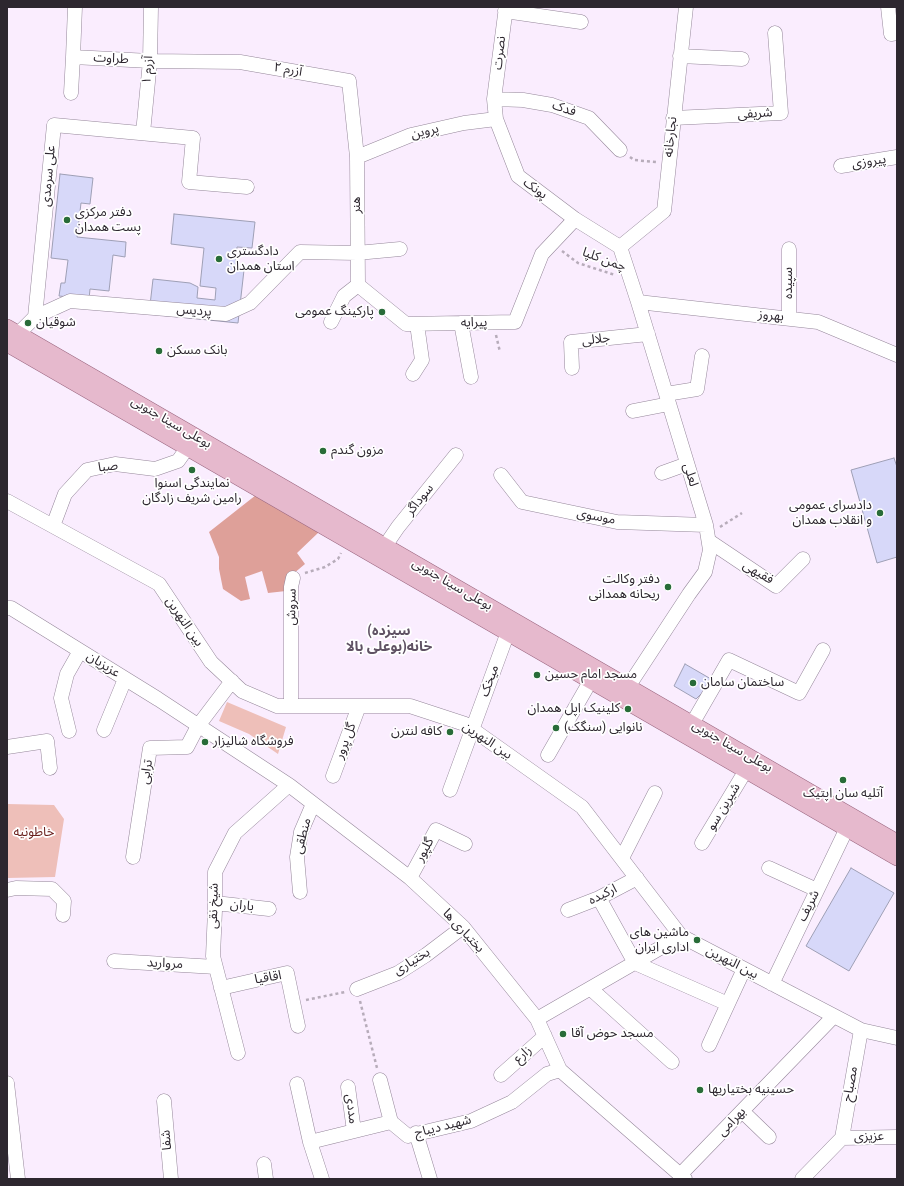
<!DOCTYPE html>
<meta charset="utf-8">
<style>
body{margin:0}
#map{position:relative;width:904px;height:1186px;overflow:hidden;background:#faedfe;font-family:"Roboto Condensed",sans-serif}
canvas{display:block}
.frame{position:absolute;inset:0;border:8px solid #2d272f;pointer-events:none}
</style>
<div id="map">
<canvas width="904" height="1186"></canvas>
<div class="frame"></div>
</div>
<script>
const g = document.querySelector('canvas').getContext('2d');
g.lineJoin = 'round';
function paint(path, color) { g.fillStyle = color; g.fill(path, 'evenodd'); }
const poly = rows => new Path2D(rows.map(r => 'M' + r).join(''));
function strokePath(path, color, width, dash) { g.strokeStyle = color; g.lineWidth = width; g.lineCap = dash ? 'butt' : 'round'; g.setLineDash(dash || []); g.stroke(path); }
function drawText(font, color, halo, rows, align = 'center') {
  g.font = font + ' "Roboto Condensed","Noto Sans Arabic",sans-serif'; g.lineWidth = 3.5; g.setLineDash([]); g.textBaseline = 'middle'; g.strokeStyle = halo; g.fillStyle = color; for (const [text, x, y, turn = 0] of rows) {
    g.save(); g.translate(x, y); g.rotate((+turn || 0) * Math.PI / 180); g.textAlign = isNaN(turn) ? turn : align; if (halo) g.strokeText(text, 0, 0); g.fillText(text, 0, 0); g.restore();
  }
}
paint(poly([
 [227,702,286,727,278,754,249,734,219,721],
 [7,804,54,805,64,819,55,877,7,878]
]), '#eebfb9');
paint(poly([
 [256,495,319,532,297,553,305,564,293,574,286,591,268,593,262,571,245,577,250,599,241,601,223,589,219,569,219,557,209,532]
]), '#dea099');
const building = poly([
 [60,174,93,178,90,204,81,203,77,237,126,242,125,257,113,255,109,291,90,289,89,299,59,296,61,283,65,283,68,260,51,258,60,174],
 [174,214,255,222,252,248,237,247,235,269,244,270,238,323,149,314,153,279,190,283,198,287,197,298,215,300,216,288,200,286,204,248,171,244,174,214],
 [894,458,897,467,897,557,877,563,851,470,894,458],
 [685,664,711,679,707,688,696,699,674,686,685,664],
 [851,868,894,893,849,971,806,946,851,868]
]);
paint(building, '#d7d8f9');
strokePath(building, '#9e9fb5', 1);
const minor = poly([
 [506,7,494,99,496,119,518,176,575,219,620,247],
 [888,7,891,34,897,33],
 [505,11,581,22],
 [680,56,742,59],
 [73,57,75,7],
 [71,93,73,57,150,61,240,62,349,81,357,157,358,285,406,324,515,322,542,254,575,219],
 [494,99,523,100,552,105,589,118,620,150],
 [673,118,781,113,775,33],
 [143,133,150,61,151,7],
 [357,157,411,135,464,123,496,119],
 [841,166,897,157],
 [620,247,638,302,706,525,710,550,705,572,689,594,628,687],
 [620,247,664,211,686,7],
 [638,302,818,322,897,355],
 [35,317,54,125,193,138,189,182,247,187],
 [789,318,789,249],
 [331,322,344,296,358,285],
 [461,323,471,377],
 [18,334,35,317,70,301,226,314,250,303,300,252,357,253,400,249],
 [572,368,571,342,648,334],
 [413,374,422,360,417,324],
 [666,394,697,389,702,356],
 [633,411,669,404],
 [662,473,687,464],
 [501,475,522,502,617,522,706,525],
 [7,501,159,584,211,662,242,691,277,706,410,706,465,724,582,807,681,936,861,1030,897,1038],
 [53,526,65,494,87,470,115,464,155,469,178,461,188,447],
 [709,541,776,586,803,559],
 [385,546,398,527,456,455],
 [7,608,11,608,158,699,289,785,410,878,463,927,537,1019,560,1070,685,1179],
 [291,706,291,587,293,578],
 [692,724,729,660,799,693,823,650],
 [104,730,125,679],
 [69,731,61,698,67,674,80,651],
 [7,747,47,741,50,768],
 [548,755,591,680],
 [333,776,359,706],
 [450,790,508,632],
 [702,843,746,770],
 [133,857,150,748,187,747,198,726,232,681],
 [622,858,655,793],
 [769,868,817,890],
 [410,878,436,830,465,844],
 [7,890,16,888,52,889,64,901,63,915],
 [300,892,297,857,301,832,313,804],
 [599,898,635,963,728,1004],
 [215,903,269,909],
 [568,910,599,898,637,878],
 [114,961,216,967],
 [772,984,847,828],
 [221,988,287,973,298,1026],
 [357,989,398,973,426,955,463,927],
 [591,989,672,1062],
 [537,1019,681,936],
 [709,1045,744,969],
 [238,1053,213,956,215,910,215,872,235,833,289,785],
 [501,1075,545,1036],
 [380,1080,391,1122],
 [7,1083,18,1179],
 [297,1084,310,1142],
 [348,1087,354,1131],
 [164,1101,171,1179],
 [742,1111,769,1137],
 [416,1133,430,1179],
 [842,1138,861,1030],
 [842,1138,897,1137],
 [264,1164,266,1179],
 [680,1175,834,1016],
 [322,1179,310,1142,391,1122,408,1136,471,1121,512,1102,547,1074,560,1070],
 [802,1179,842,1138]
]);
const major = poly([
 [7,328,897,843],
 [7,343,897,857]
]);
strokePath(minor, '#95879a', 15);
strokePath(major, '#9b6780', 18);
strokePath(poly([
 [630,157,634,160,656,162],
 [562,251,578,263,615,275],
 [496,335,500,352],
 [720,527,742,513],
 [305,573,325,567,338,559,341,553],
 [306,1000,345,992],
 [360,1001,377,1068]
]), '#b7acba', 2.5, [3, 3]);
strokePath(minor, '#fff', 14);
strokePath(major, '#e6b9cd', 17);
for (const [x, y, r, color] of [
 [67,220,4,"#286c38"],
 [219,259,4,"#286c38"],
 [382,312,4,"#286c38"],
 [28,323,4,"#286c38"],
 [159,351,4,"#286c38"],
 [323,451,4,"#286c38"],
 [192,470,4,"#286c38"],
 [880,513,4,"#286c38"],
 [668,587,4,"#286c38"],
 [537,675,4,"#286c38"],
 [693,683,4,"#286c38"],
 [628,709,4,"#286c38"],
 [556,728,4,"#286c38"],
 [450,732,4,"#286c38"],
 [205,742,4,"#286c38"],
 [843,780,4,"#286c38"],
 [697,940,4,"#286c38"],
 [563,1034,4,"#286c38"],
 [700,1090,4,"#286c38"]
]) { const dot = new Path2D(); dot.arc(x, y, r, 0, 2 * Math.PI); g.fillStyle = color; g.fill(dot); strokePath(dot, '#fff', 1.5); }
drawText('13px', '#2d272f', '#fff', [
 ["نصرت",500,53,-83],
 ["طراوت",111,59,3],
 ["آزرم ۱",148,70,-86],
 ["آزرم ۲",288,70,10],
 ["فدک",564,109,18],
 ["شریفی",755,114,-3],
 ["پروین",425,132,-14],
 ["نجارخانه",671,137,-84],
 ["پیروزی",869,162,-9],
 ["علی سرمدی",49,176,-85],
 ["پونک",535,189,36],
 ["هنر",357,205,-90],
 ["چمن کلپا",604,260,20],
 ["سپیده",789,283,-90],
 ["پردیس",194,311,5],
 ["بهروز",771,316,6],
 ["پیرایه",474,323,-1],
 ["جلالی",596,340,-6],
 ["بوعلی سینا جنوبی",171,423,30],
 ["صبا",108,467,-7],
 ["لعلی",690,475,73],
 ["سوداگر",420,500,-51],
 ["موسوی",596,517,11],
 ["فقیهی",758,573,31],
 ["بوعلی سینا جنوبی",452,585,30],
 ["سروش",292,607,-89],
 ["بین النهرین",184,622,56],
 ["عزیزیان",103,665,32],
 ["میخک",490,681,-70],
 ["گل پرور",346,741,-69],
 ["بین النهرین",487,741,34],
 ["بوعلی سینا جنوبی",732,747,30],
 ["ترابی",147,772,-81],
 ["شیرین سو",724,807,-59],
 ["منطقی",303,836,-75],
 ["گلپور",425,850,-62],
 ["ارکیده",603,895,-26],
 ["شیخ نقی",214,906,-89],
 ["باران",242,906,6],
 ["شریف",809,906,-64],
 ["بختیاری ها",463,931,47],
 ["بختیاری",412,962,-32],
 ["بین النهرین",732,963,27],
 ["مروارید",165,964,3],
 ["اقاقیا",268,978,-10],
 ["زارع",523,1055,-42],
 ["مصباح",851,1084,-80],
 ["مددی",351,1109,83],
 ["بهرامی",732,1122,-46],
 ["شهید دیباج",443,1127,-14],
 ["عزیزی",869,1137,-1],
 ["شفا",167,1140,-95]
]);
drawText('13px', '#2d272f', '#fff', [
 ["دفتر مرکزی",75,213],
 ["پست همدان",75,228],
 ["دادگستری",227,252],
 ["استان همدان",227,267],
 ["پارکینگ عمومی",374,312,"right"],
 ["شوقیان",36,323],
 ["بانک مسکن",167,351],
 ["مزون گندم",331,451],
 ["نمایندگی اسنوا",192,484,"center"],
 ["رامین شریف زادگان",192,499,"center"],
 ["دادسرای عمومی",872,506,"right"],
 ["و انقلاب همدان",872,521,"right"],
 ["دفتر وکالت",660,580,"right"],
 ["ریحانه همدانی",660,595,"right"],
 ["مسجد امام حسین",545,675],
 ["ساختمان سامان",701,683],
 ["کلینیک اپل همدان",620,709,"right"],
 ["نانوایی (سنگک)",564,728],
 ["کافه لنترن",442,732,"right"],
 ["فروشگاه شالیزار",213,742],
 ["آتلیه سان اپتیک",843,794,"center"],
 ["ماشین های",689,933,"right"],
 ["اداری ایران",689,948,"right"],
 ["مسجد حوض آقا",571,1034],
 ["حسینیه بختیاریها",708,1090]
], 'left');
drawText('13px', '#6b221f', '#fff', [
 ["خاطونیه",34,833]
]);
drawText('bold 14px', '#605264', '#fff', [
 ["(سیزده",389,631],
 ["خانه(بوعلی بالا",389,647]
]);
</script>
